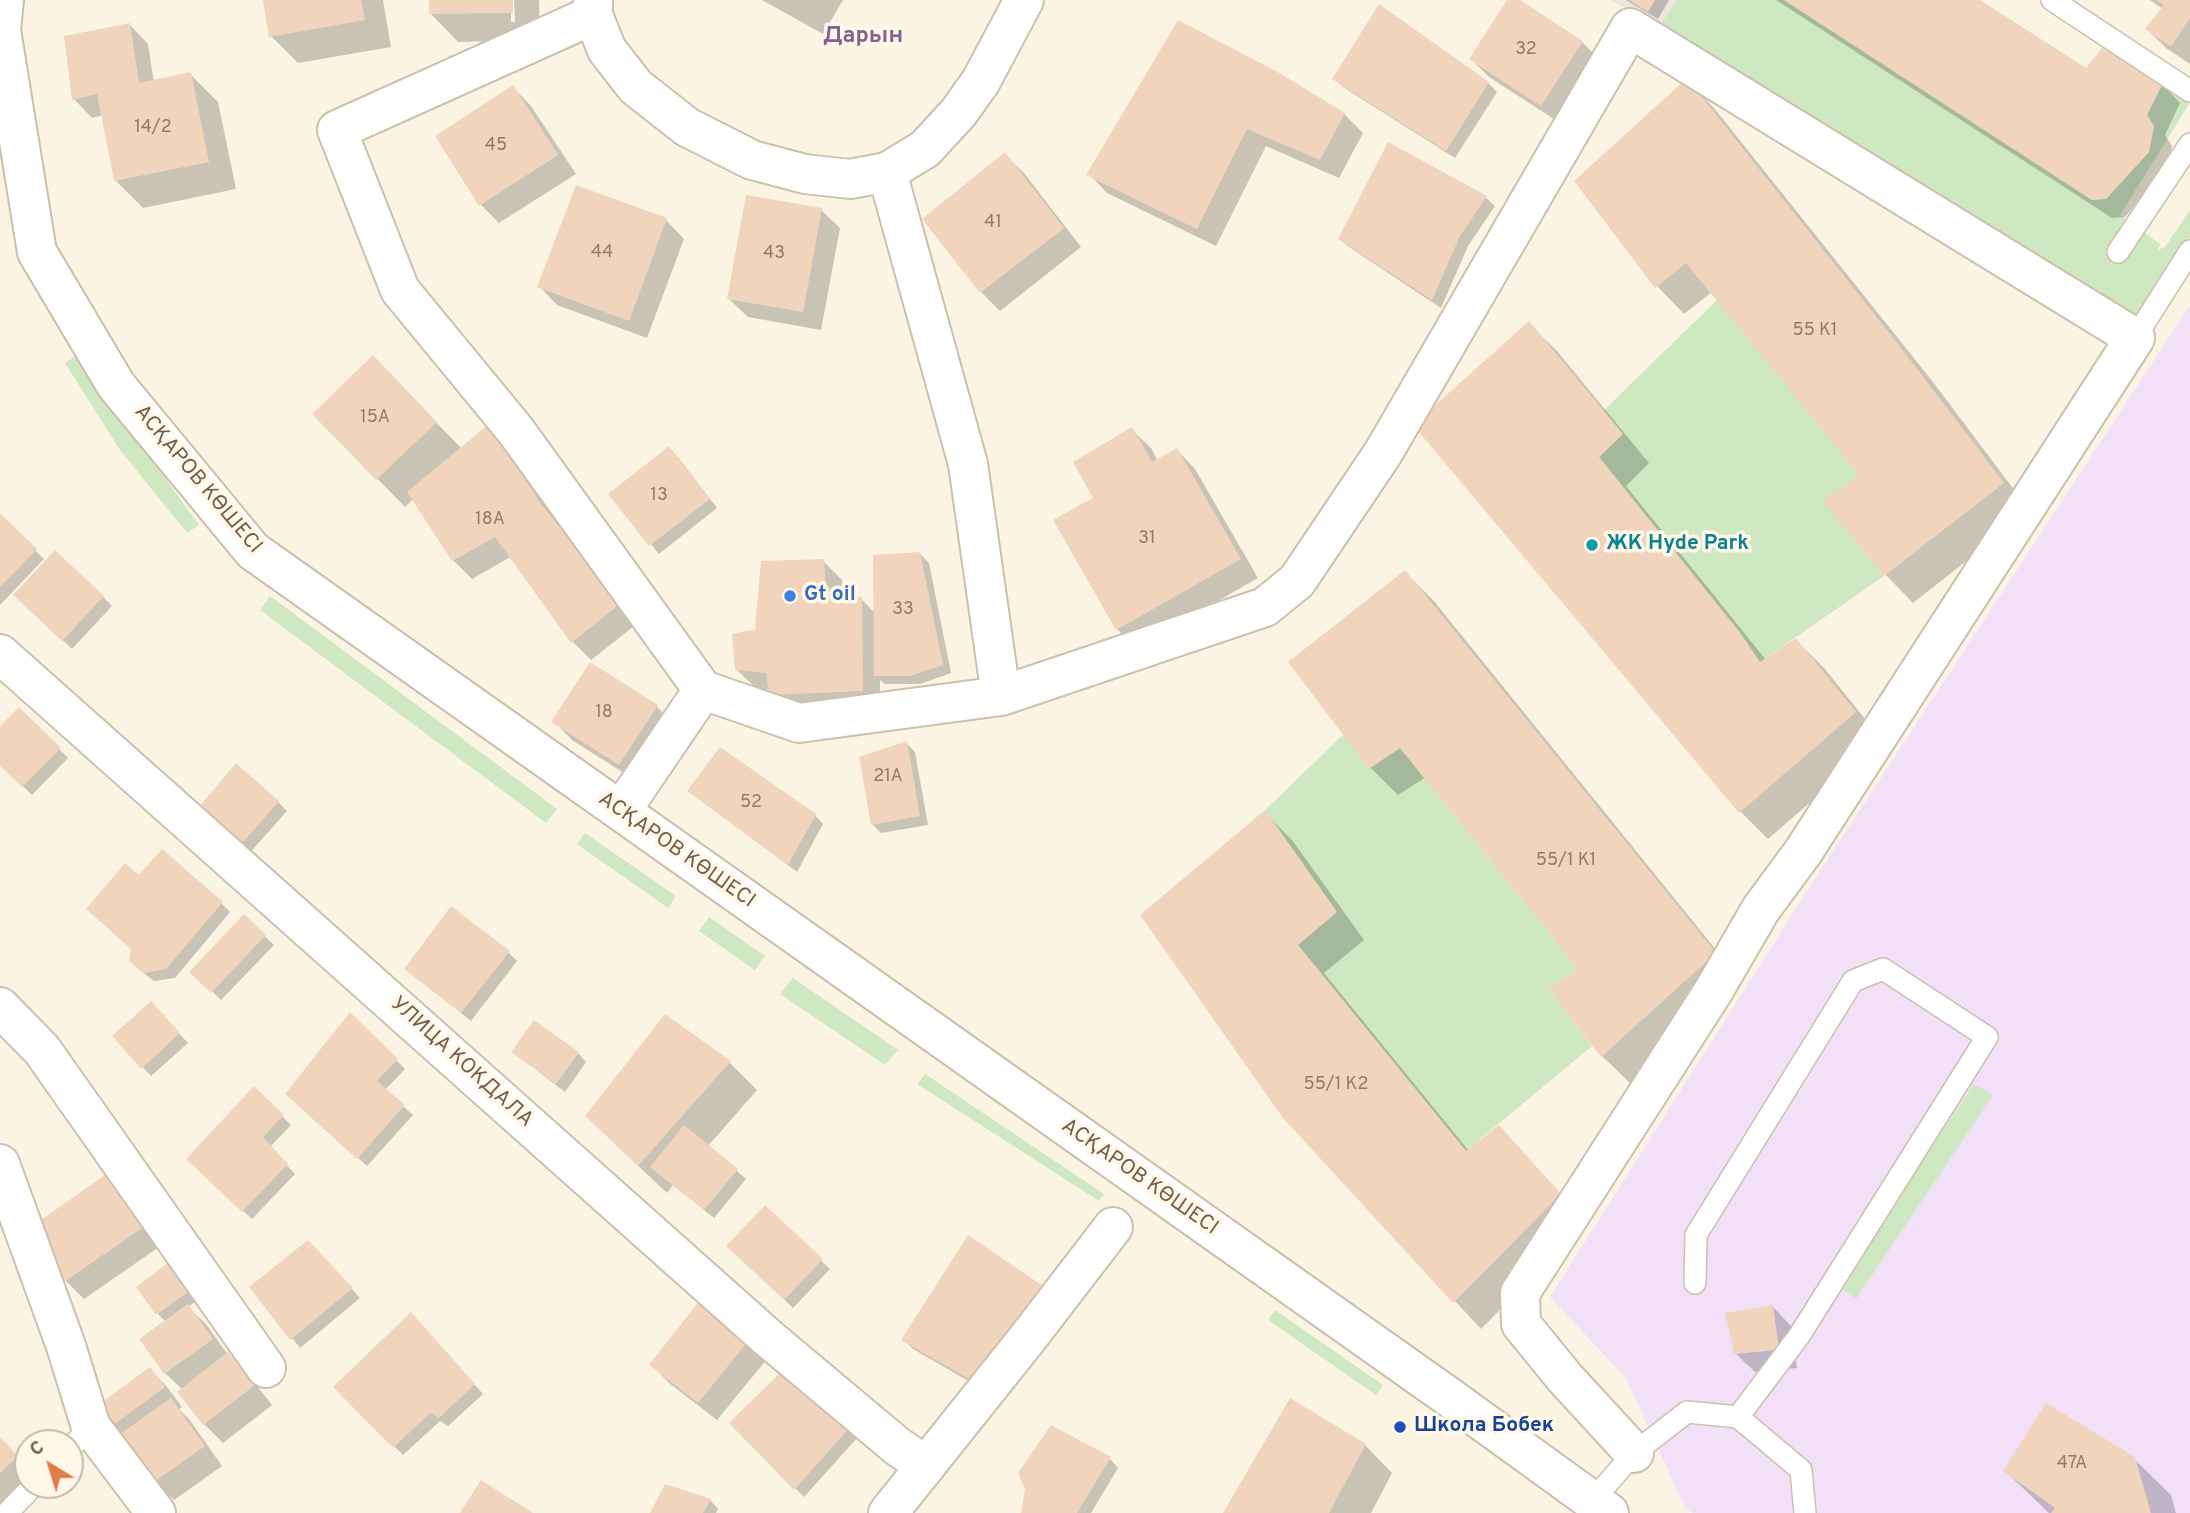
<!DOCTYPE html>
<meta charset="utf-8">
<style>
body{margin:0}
#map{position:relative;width:2190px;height:1513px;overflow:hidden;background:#fbf4e3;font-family:Overpass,sans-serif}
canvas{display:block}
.north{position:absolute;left:14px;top:1429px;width:70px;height:70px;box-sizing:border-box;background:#fff8e9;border:2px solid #c7baa9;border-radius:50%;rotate:322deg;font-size:19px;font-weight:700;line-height:28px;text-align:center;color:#735c4a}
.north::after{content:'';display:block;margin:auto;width:24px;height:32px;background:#e27b4c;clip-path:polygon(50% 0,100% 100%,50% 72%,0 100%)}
</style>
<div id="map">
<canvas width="2190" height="1513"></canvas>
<div class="north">С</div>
</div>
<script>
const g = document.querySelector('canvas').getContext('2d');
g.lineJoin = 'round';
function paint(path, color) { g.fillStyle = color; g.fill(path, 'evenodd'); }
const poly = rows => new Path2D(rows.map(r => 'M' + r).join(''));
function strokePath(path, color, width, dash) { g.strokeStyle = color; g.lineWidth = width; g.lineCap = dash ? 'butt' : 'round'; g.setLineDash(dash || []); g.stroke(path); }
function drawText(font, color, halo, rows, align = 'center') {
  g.font = font + ' Overpass,sans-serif'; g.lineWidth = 7; g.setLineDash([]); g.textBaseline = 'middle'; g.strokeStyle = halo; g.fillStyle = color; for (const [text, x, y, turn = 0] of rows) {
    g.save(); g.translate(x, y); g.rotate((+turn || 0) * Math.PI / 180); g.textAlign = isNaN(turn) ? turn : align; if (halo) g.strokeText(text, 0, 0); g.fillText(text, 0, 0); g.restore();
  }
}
paint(poly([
 [1611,0,1677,0,1658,28]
]), '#ebe5de');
paint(poly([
 [2190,305,2190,1513,1693,1513,1685,1508,1626,1378,1550,1297,1805,894]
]), '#f1e0f8');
paint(poly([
 [1677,0,1784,0,2092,200,2106,199,2149,152,2154,126,2147,115,2163,83,2189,104,2120,215,2160,244,2158,250,2165,247,2190,210,2190,238,2136,323,1658,28],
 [1717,300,1859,475,1824,501,1884,576,1760,662,1740,632,1599,457,1622,434,1603,411],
 [77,355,199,525,187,533,120,450,65,363],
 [270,596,557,809,546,823,260,610],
 [1344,734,1369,768,1400,748,1578,969,1548,989,1592,1046,1466,1151,1298,945,1337,912,1265,810],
 [585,833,676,896,668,908,577,844],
 [709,917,765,956,755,970,699,931],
 [793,978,898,1050,885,1065,780,994],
 [925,1074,1104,1194,1099,1201,917,1084],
 [1974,1084,1993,1095,1856,1299,1839,1287],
 [1275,1310,1383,1385,1376,1395,1268,1320]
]), '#cee8c2');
paint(poly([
 [265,0,383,0,391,47,298,63,271,36],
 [430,0,511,0,511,22,515,22,514,0,539,0,540,40,458,42,431,14],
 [762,0,843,0,823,34],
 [1509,0,1516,0,1582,42,1601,61,1560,123,1489,77,1471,59],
 [1626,0,1669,0,1658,19],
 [1776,0,1977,0,2086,70,2162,84,2180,103,2165,135,2172,146,2167,171,2125,217,2112,218],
 [2150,0,2190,0,2190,64,2166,48,2147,29,2163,9],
 [130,25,148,44,154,83,190,74,218,102,236,189,143,208,115,180,103,115,92,118,74,99],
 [1276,73,1344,114,1363,133,1339,178,1266,146,1216,246,1107,193,1089,174],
 [1334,78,1488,83,1497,92,1455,158,1343,87],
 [1687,80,1714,108,1933,382,2030,511,1913,603,1886,575,1826,501,1862,475,1712,292,1684,314,1657,286],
 [513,87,531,106,576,174,499,223,481,205],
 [1005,155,1024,173,1081,247,1000,311,981,292,924,219],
 [1486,198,1495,206,1468,246,1441,308,1349,247,1340,238],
 [821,210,840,228,821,330,748,317,729,299],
 [666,220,684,239,647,338,557,305,539,286],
 [1529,324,1557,351,1649,463,1626,486,1766,660,1796,640,1824,668,1882,740,1768,839,1741,812,1416,425],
 [400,385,462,449,508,444,559,525,638,623,591,660,573,642,512,556,472,579,453,560,413,499,405,507,314,414],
 [1132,430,1151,448,1158,461,1177,450,1195,469,1258,578,1136,648,1117,629,1095,498],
 [678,457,717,508,659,554,611,494],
 [0,516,44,559,0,605],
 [920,554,929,563,951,673,920,684,885,684,880,680,880,709,789,713,770,690,756,688,737,670,757,631,823,561,842,580,843,596,861,599,875,613],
 [1405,572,1433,600,1742,982,1630,1083,1602,1056,1580,969,1426,777,1398,795,1370,767],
 [15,595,103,597,112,606,72,649],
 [656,706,675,725,638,782,572,740,554,721],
 [19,709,68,758,32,795,0,764,0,728],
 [906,743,915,752,928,825,881,833,872,824],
 [689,791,815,815,823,824,797,872],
 [278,802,287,811,247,856,206,822],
 [1265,813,1292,840,1364,940,1324,973,1469,1151,1499,1127,1587,1222,1481,1329,1284,1117],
 [139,878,221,903,230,912,175,978,154,981,140,970],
 [244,916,274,945,221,1000,192,972],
 [508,952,517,961,471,1021,406,969],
 [159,1012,188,1043,151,1076,114,1036],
 [350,1015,405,1069,385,1090,413,1115,367,1166,296,1102],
 [666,1017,730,1063,757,1090,708,1146,746,1179,714,1218,673,1185,667,1193,615,1144],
 [513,1052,578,1053,586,1062,565,1092],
 [254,1088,291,1125,270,1147,295,1174,252,1219,188,1159],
 [105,1177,124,1196,159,1247,84,1299,66,1281],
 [765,1207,830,1269,793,1308,729,1246],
 [317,1251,360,1298,300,1348,252,1288],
 [168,1265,196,1301,188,1307,206,1324,228,1355,247,1373,272,1405,223,1443,204,1424,179,1392,183,1390,165,1373,166,1322,158,1314],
 [1042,1287,1051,1296,986,1391,913,1349,904,1340],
 [700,1303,767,1359,717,1420,669,1383,651,1364],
 [1773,1307,1791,1326,1797,1368,1755,1372,1736,1354],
 [419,1323,483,1394,448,1426,440,1421,403,1455,336,1387],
 [150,1369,168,1388,182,1407,179,1409,189,1419,222,1466,174,1500,155,1481,113,1424],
 [784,1372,858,1437,804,1497,731,1423],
 [0,1438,28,1468,28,1482,0,1509],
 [1365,1445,1392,1473,1371,1513,1225,1513],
 [1110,1459,1118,1468,1091,1513,1023,1513],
 [2134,1459,2171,1495,2176,1513,2049,1513,2005,1471],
 [710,1500,718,1509,716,1513,652,1513]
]), '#0003');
paint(poly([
 [263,0,361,0,365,20,269,37],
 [429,0,513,0,513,13,429,14],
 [1507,0,1520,0,1583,41,1541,106,1469,59],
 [1629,0,1655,0,1648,12],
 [1784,0,1980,0,2086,68,2102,48,2163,83,2147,115,2154,126,2149,152,2106,199,2092,200],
 [2156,0,2190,0,2190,18,2171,47,2145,29,2164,5],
 [1379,4,1489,82,1446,151,1332,79],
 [1178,20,1276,71,1345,113,1320,160,1247,129,1197,229,1086,175],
 [130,23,139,83,191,72,209,162,114,181,97,94,72,100,64,36],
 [1687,78,1905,353,2004,483,1884,576,1823,501,1859,475,1686,263,1655,288,1574,181],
 [513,85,558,155,479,206,435,136],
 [1388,142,1487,196,1460,236,1432,300,1338,239],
 [1005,152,1064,228,980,293,922,219],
 [576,185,667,218,629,321,537,287],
 [746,195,822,208,803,312,727,299],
 [1529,321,1623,434,1599,457,1740,633,1760,662,1796,638,1856,712,1739,813,1413,425],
 [373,355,437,422,376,480,312,414],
 [489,424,541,504,621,603,571,643,495,537,452,561,407,492],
 [1132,427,1152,462,1177,448,1241,559,1116,630,1053,520,1093,498,1073,462],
 [669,446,710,499,649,546,608,494],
 [0,513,37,549,0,587],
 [55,550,104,596,62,641,13,595],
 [920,552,943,665,910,676,874,676,873,555],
 [824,559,826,591,862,597,863,691,769,695,766,673,735,670,732,634,755,629,761,561],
 [1405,570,1716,953,1601,1057,1548,989,1578,969,1400,748,1369,769,1288,662],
 [590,662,658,705,619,765,551,722],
 [19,707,61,748,22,787,0,766,0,726],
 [907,741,920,816,871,825,859,757],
 [720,747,816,814,788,865,687,791],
 [236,763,279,801,237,849,194,813],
 [1265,810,1337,912,1298,945,1466,1151,1499,1125,1561,1194,1453,1303,1283,1118,1140,915],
 [162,849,223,902,166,969,144,973,129,961,131,949,86,909,125,863,139,875],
 [451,906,510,951,461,1013,404,969],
 [244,914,266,935,211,993,189,972],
 [151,1001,180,1033,141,1069,112,1036],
 [350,1012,398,1059,377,1081,405,1105,357,1159,285,1094],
 [665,1014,731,1061,638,1166,585,1116],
 [534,1020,579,1052,556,1084,511,1052],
 [254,1086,284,1115,263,1137,288,1164,242,1212,186,1159],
 [684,1125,738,1169,704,1210,650,1167],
 [105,1175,142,1228,64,1282,28,1229],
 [765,1205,823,1259,784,1300,726,1246],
 [968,1235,1043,1286,976,1383,901,1340],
 [308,1240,353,1288,290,1340,249,1287],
 [168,1263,189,1291,156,1315,136,1287],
 [700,1300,750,1339,698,1403,649,1365],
 [188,1304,213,1339,164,1374,139,1339],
 [1773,1305,1779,1350,1734,1354,1725,1313],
 [411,1312,475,1384,439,1418,430,1413,393,1448,333,1387],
 [228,1352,255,1385,203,1425,177,1392],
 [150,1367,165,1387,112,1426,98,1405],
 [783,1370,850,1427,794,1490,729,1423],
 [171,1398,205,1446,154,1482,120,1434],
 [1290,1398,1366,1444,1329,1513,1223,1513],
 [2046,1403,2135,1457,2151,1513,2051,1513,2055,1508,2003,1471],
 [1051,1425,1111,1457,1077,1513,1021,1513,1025,1489,1018,1473],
 [0,1437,18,1456,0,1473],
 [481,1480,533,1513,460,1513],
 [665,1484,711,1499,703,1513,650,1513]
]), '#f0d5bc');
const lane = poly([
 [2052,0,2190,91],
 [2118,252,2190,144],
 [2135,338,2190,251],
 [1695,1283,1696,1235,1853,981,1883,969,1987,1037,1799,1336,1738,1417],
 [70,1448,91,1427],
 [1592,1501,1634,1453,1687,1412,1738,1417,1801,1470,1805,1513],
 [7,1513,34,1485]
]);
const street = poly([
 [593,0,593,15,607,50,636,87,687,127,752,160,805,174,850,179,887,172,925,149,959,112,981,81,1024,0],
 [593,15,337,130,400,290,516,431,703,690,799,723,1001,696,1265,607,1297,581,1383,453,1630,28,2135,338,1803,852,1761,909,1714,990,1520,1293,1521,1324,1565,1378,1634,1453],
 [887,172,968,464,1001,696],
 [0,654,767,1337,897,1446,926,1466],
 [621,811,703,690],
 [0,1007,42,1050,266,1368],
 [0,1164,66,1346,91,1427,156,1513],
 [888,1513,1027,1339,1113,1227]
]);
const secondary = poly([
 [4,0,1,30,37,252,116,385,253,551,1449,1397,1609,1513]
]);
strokePath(lane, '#cfbfad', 24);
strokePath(street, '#cfbfad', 42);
strokePath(secondary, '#cfbda8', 42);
strokePath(lane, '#fff', 21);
strokePath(street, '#fff', 38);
strokePath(secondary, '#fff', 38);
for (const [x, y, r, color] of [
 [1592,545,7,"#0f9aa8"],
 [790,596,7,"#3f7fe0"],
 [1400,1427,7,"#1a4fb4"]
]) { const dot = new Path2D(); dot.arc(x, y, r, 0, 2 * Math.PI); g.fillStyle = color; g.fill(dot); strokePath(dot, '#fff8e9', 2.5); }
drawText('18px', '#927a66', null, [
 ["32",1526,50],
 ["14/2",153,128],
 ["45",496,146],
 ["41",993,223],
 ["44",602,253],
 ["43",774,254],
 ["55 К1",1815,331],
 ["15А",375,418],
 ["13",659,496],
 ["18А",490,520],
 ["31",1147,539],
 ["33",903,610],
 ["18",604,713],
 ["21А",888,777],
 ["52",751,803],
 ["55/1 К1",1566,861],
 ["55/1 К2",1336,1085],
 ["47А",2072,1464]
]);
drawText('21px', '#735c4a', '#fff8e9', [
 ["АСҚАРОВ КӨШЕСІ",197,480,50],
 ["АСҚАРОВ КӨШЕСІ",676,851,35],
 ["УЛИЦА КОКДАЛА",461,1063,42],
 ["АСҚАРОВ КӨШЕСІ",1139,1178,35]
]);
drawText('bold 21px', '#0d838f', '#fff8e9', [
 ["ЖК Hyde Park",1606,545]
], 'left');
drawText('bold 21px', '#366cbe', '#fff8e9', [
 ["Gt oil",804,596]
], 'left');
drawText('bold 21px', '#164399', '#fff8e9', [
 ["Школа Бобек",1414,1427]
], 'left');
drawText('bold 23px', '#84628f', '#fff8e9', [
 ["Дарын",863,37]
]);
</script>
